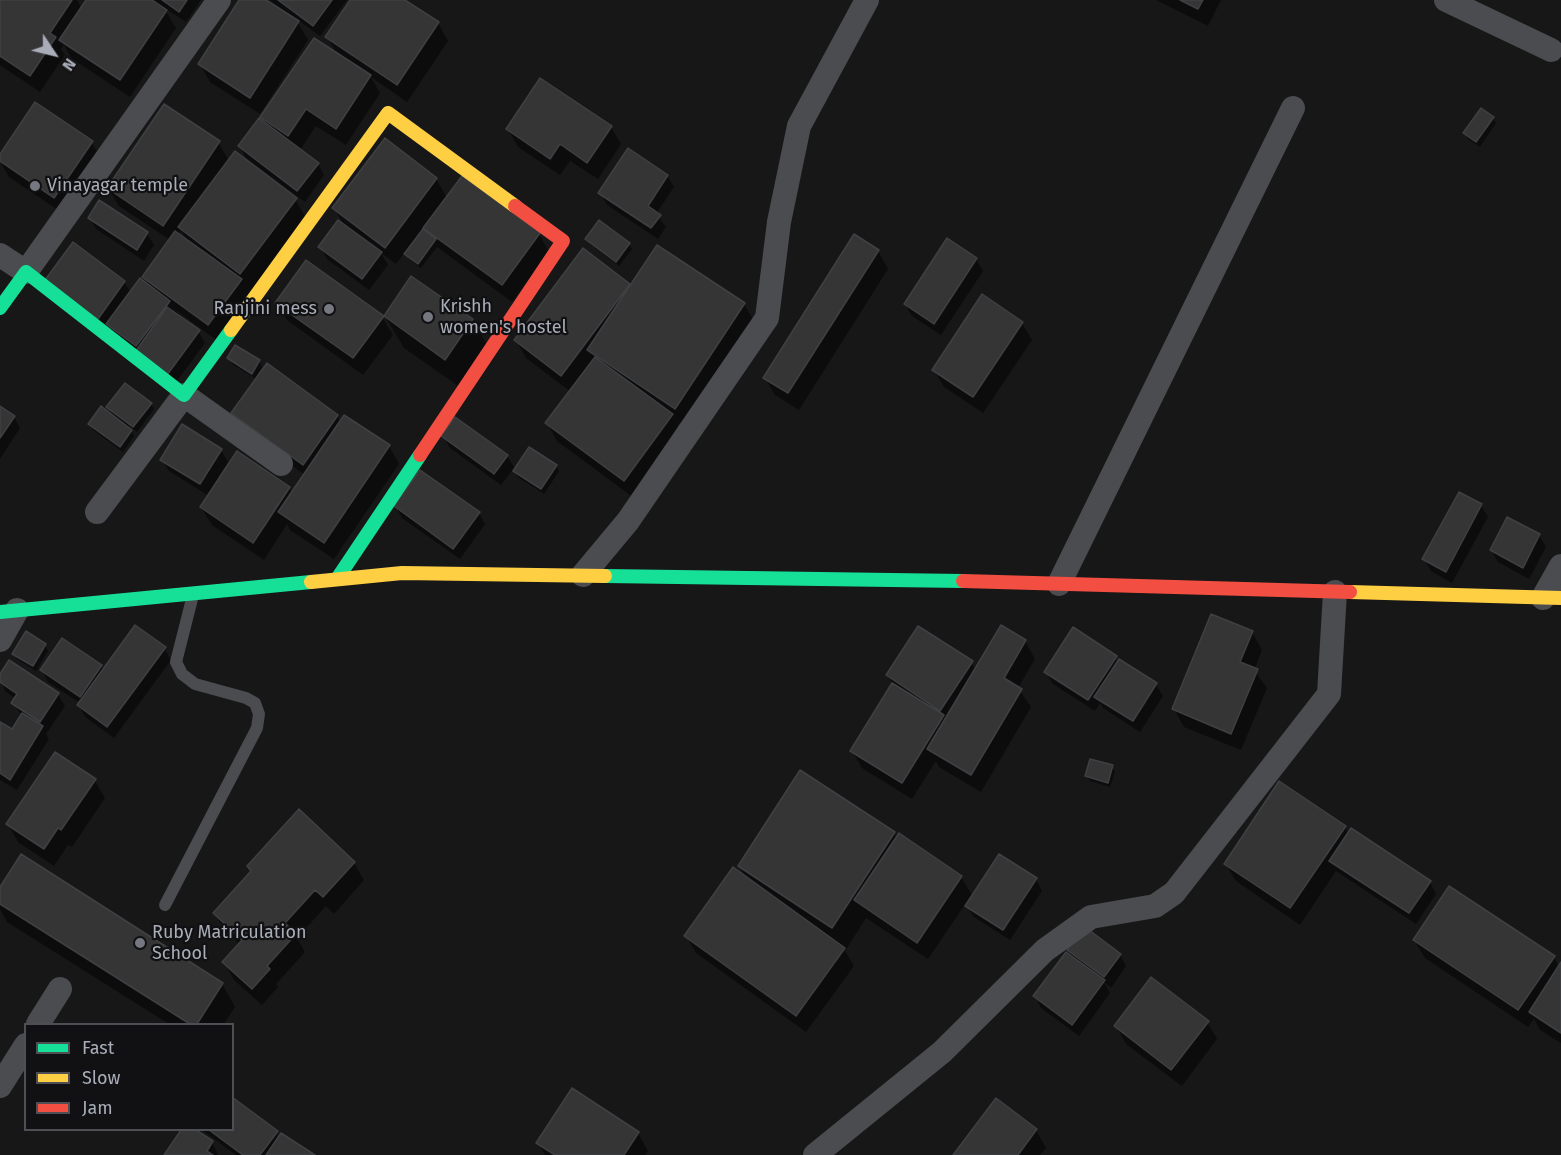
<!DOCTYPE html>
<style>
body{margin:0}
#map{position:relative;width:1561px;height:1155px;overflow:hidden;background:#171717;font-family:"Fira Sans",sans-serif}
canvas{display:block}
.legend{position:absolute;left:24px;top:1023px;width:210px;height:108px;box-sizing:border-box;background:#111113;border:2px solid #4d4f55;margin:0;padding:8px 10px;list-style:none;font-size:18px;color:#a8adb8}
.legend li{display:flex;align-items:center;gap:12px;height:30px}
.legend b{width:30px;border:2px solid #4d4f55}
.north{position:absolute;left:24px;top:24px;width:60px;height:60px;-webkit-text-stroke:4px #111113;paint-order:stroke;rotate:125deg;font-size:16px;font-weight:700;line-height:24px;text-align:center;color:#a8adb8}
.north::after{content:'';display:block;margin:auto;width:21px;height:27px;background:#a8adb8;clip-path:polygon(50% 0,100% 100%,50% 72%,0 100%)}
</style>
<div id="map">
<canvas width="1561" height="1155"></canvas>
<ul class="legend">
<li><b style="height:8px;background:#16e098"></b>Fast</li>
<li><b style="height:8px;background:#ffcf43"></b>Slow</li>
<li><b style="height:8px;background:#f24e42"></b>Jam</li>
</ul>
<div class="north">N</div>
</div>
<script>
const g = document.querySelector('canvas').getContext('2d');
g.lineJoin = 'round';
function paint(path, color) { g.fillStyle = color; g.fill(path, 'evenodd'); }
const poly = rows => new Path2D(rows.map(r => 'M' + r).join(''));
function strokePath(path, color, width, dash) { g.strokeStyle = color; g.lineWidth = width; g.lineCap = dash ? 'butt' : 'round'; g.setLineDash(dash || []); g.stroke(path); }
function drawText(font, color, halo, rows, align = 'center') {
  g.font = font + ' "Fira Sans",sans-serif'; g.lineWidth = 4.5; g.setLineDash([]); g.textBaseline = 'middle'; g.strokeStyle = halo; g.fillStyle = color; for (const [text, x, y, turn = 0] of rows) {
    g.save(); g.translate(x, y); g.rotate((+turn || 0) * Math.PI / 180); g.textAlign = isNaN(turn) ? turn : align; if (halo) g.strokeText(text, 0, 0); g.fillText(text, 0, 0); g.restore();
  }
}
paint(poly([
 [0,0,77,0,82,9,88,0,201,0,186,22,163,7,176,28,130,97,71,58,64,45,61,49,65,55,40,92,0,65],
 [241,0,263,0,288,16,289,14,270,0,347,0,320,36,295,18,308,40,260,114,210,82,200,64],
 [352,0,402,0,438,23,448,41,407,102,371,77,380,93,346,145,316,126,300,150,318,164,324,175,305,202,246,158,240,146,265,124,261,117,337,54,327,37],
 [1156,0,1221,0,1208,26],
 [1493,118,1496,123,1480,147,1468,139,1465,133],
 [611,127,621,144,598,179,570,161,560,175,518,147,508,129],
 [91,142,102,159,64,214,9,177,0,161,0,157],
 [218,142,229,161,295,199,305,216,219,342,173,308,198,331,205,343,174,385,53,292,124,282,131,293,149,287,144,277,170,240,119,206,108,188],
 [181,230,188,242,178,235],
 [667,176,674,187,656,214,666,227,658,239,607,205,600,193],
 [436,179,447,198,539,234,549,252,512,302,437,247,421,268,409,259,405,252,396,264,381,253,388,265,369,290,327,259,320,247,345,227,334,208],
 [424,226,430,236,421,230],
 [90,218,147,234,154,245,144,261,96,229],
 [587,239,628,244,632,249,619,266,590,244],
 [948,241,976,259,983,271,941,335,912,316,905,304],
 [878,251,888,269,799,410,775,395,765,378],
 [629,285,630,287,744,304,757,327,688,431,677,423,682,432,634,498,557,441,547,423,571,392,526,358,516,340],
 [277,303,382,317,393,335,363,375,287,320],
 [385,316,472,320,491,351,464,390,404,348],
 [1022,323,1032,340,983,413,944,387,934,370],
 [229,358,259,361,262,367,255,378,232,364],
 [151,404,154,409,137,432,128,425,134,436,123,452,93,430,90,424,114,418,108,407],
 [0,408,14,417,20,428,0,459],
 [233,413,337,416,341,422,389,446,399,464,334,559,290,530,287,524,264,560,212,525,201,507,209,496,169,471,162,460,221,450,228,462,218,477,220,479,237,453,289,488,293,494,305,475,243,431],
 [443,436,507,456,516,470,556,466,559,471,544,494,518,477,513,469,501,485,450,448],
 [1460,494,1481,506,1488,517,1452,583,1431,571,1424,559],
 [396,507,479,513,485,524,460,559,402,518],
 [1539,535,1546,547,1529,579,1498,562,1491,550],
 [1002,627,1025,641,1035,659,1018,688,1031,707,981,792,939,767,936,761,912,799,862,768,852,751,893,684,887,675,971,663,976,670],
 [1252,632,1262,650,1254,670,1267,688,1241,750,1184,727,1174,709],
 [26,634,45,645,48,651,36,671,17,659,14,654],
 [164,648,171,660,114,738,85,717,79,705,80,703,48,682,42,670,101,666,104,671],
 [1115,657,1118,662,1156,685,1163,696,1140,732,1103,708,1100,703,1095,711,1053,684,1046,672],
 [0,677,58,694,65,706,46,734,49,739,17,790,0,780,0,723,12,731,22,716,13,703,16,699,5,691],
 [1112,767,1115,772,1110,787,1090,781,1087,776],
 [95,781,105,798,72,847,68,845,54,866,18,842,8,824],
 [1345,827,1349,834,1430,882,1436,894,1416,924,1336,871,1300,925,1236,881,1226,864],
 [894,833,897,839,961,877,973,897,1036,879,1042,891,1010,940,974,917,967,906,972,898,970,897,928,959,866,918,845,951,854,966,806,1032,696,953,686,936,747,879,739,866],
 [354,863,364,880,334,914,326,906,297,938,305,952,276,984,278,987,262,1005,234,980,224,962,240,945,225,930,214,913],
 [0,890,222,984,235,1007,224,1024,169,1024,7,922,0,909],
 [1414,940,1554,957,1559,967,1561,964,1561,1043,1540,1030,1534,1019,1528,1027,1425,958],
 [1069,950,1120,955,1126,966,1111,988,1104,982,1110,993,1079,1036,1041,1008,1035,996,1075,961],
 [1207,1022,1217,1039,1182,1086,1126,1044,1116,1026],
 [183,1130,193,1130,212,1142,218,1155,166,1155],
 [202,1130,276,1132,279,1138,312,1155,236,1155],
 [1036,1130,1046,1148,1040,1155,955,1155],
 [638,1133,648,1151,645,1155,558,1155,551,1151,552,1155,545,1155,538,1143]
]), '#0007');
const building = poly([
 [0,0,72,0,50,33,56,37,30,76,0,56,0,0],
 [86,0,152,0,167,10,120,80,59,40,86,0],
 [162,0,187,0,179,12,162,0],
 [239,0,266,0,299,21,250,98,198,64,239,0],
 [278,0,332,0,313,26,278,0],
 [350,0,405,0,439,22,397,85,325,37,350,0],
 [1180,0,1203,0,1198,9,1180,0],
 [314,38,371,75,336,129,306,109,288,136,260,117,314,38],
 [540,78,612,126,587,163,560,144,550,159,506,129,540,78],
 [35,102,93,141,54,198,0,161,0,154,35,102],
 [164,104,220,141,163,226,107,188,164,104],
 [1481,108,1494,117,1476,142,1463,133,1481,108],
 [259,118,319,163,297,191,238,146,259,118],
 [385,138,437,178,385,248,332,208,385,138],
 [628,148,668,175,648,206,661,215,651,228,598,193,628,148],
 [235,151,297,198,240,274,178,227,235,151],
 [462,176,540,233,502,285,423,228,462,176],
 [99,200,148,232,137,250,88,218,99,200],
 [338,220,382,252,362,279,318,247,338,220],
 [599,220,630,243,616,262,585,239,599,220],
 [423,229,436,239,418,264,404,254,423,229],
 [175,231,242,279,208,325,142,277,175,231],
 [854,234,879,250,788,393,763,378,854,234],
 [947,238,977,258,934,324,904,304,947,238],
 [73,242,125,281,98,319,45,280,73,242],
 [657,245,745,303,675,409,587,350,657,245],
 [583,248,630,284,561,376,514,340,583,248],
 [306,260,384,316,353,358,275,303,306,260],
 [411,276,473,319,445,360,384,316,411,276],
 [140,278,170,301,136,346,106,324,140,278],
 [982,294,1023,322,973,397,932,370,982,294],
 [167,307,200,330,167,375,135,352,167,307],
 [235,345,260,360,252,374,227,358,235,345],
 [595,357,673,414,624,481,545,423,595,357],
 [267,363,338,415,303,465,231,413,267,363],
 [125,383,152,403,133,427,106,407,125,383],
 [0,406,15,416,0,438,0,406],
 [101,406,132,430,120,447,88,424,101,406],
 [344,415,390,445,324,543,278,512,344,415],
 [455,417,508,455,494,474,441,436,455,417],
 [182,424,222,449,200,484,160,460,182,424],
 [529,447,557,465,541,489,513,471,529,447],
 [237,451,290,487,253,543,200,507,237,451],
 [420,470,480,512,453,549,394,506,420,470],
 [1459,492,1482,504,1446,572,1422,559,1459,492],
 [1507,517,1540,534,1523,568,1490,550,1507,517],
 [1211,614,1253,631,1240,662,1258,669,1231,734,1172,709,1211,614],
 [135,625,166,647,107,727,77,705,135,625],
 [1001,625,1026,640,1004,678,1022,689,971,775,927,749,1001,625],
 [918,626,973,661,940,711,886,675,918,626],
 [1073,627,1117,656,1088,700,1044,672,1073,627],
 [26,631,46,644,33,666,12,654,26,631],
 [62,638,102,665,80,697,40,670,62,638],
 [1119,659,1157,683,1133,721,1094,697,1119,659],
 [9,660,59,693,40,722,11,703,17,694,0,682,0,674,9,660],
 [892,683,944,715,902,783,850,751,892,683],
 [22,713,43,726,10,780,0,773,0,722,12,729,22,713],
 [55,752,96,779,61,830,58,828,44,849,6,824,55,752],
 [1090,759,1113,765,1108,783,1085,776,1090,759],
 [800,770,895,832,832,928,738,866,800,770],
 [1279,781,1346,826,1290,908,1224,864,1279,781],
 [299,809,355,862,323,897,315,890,285,923,296,934,267,966,270,969,252,989,222,962,242,940,213,913,251,871,247,866,299,809],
 [1351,828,1431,881,1409,913,1329,861,1351,828],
 [899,833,962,876,917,943,854,900,899,833],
 [21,854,223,983,197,1024,190,1024,0,904,0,887,21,854],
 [999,854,1037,878,1003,930,965,906,999,854],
 [733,867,845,948,796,1016,684,936,733,867],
 [1449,886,1555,956,1518,1010,1413,940,1449,886],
 [1085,927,1121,954,1104,977,1067,950,1085,927],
 [1066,952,1105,980,1072,1025,1033,996,1066,952],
 [1561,962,1561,1033,1529,1012,1561,962],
 [1151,977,1209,1021,1171,1070,1114,1026,1151,977],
 [572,1088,639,1132,624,1155,555,1155,536,1143,572,1088],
 [232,1097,278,1131,260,1155,243,1155,209,1130,232,1130,232,1097],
 [996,1098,1037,1129,1018,1155,953,1155,996,1098],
 [181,1130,196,1130,213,1141,207,1151,213,1155,164,1155,181,1130],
 [281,1133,315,1155,266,1155,281,1133]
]);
paint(building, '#353536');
strokePath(building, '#3f4043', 1.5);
strokePath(poly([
 [165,905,257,728,259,714,255,703,246,698,195,684,182,674,176,662,193,595]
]), '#4b4c50', 12);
strokePath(poly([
 [1446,0,1551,50],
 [0,255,26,272,219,0],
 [97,512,184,395,281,464],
 [583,575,628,521,767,318,779,222,799,126,867,0],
 [1059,584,1293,108],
 [1543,598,1561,566],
 [0,640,17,610],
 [38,1024,60,989],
 [0,1086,26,1045],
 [815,1155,942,1052,1045,950,1091,917,1155,906,1174,893,1329,694,1335,592]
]), '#4b4c50', 24);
strokePath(poly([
 [0,308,26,272,184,395,231,330],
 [605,576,963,581],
 [337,579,420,455],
 [0,612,311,582]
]), '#16e098', 14);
strokePath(poly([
 [231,330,388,113,515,206],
 [311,582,402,573,605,576],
 [1350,592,1561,598]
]), '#ffcf43', 14);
strokePath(poly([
 [420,455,563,241,515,206],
 [963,581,1350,592]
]), '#f24e42', 14);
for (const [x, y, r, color] of [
 [35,186,6,"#757880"],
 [329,309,6,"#757880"],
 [428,317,6,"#757880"],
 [140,943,6,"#757880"]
]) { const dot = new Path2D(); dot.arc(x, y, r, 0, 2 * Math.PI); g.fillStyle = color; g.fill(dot); strokePath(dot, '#111113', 2); }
drawText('18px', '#a8adb8', '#111113', [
 ["Vinayagar temple",47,186],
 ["Krishh",440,307],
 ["women's hostel",440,328],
 ["Ranjini mess",317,309,"right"],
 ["Ruby Matriculation",152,933],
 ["School",152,954]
], 'left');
</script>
